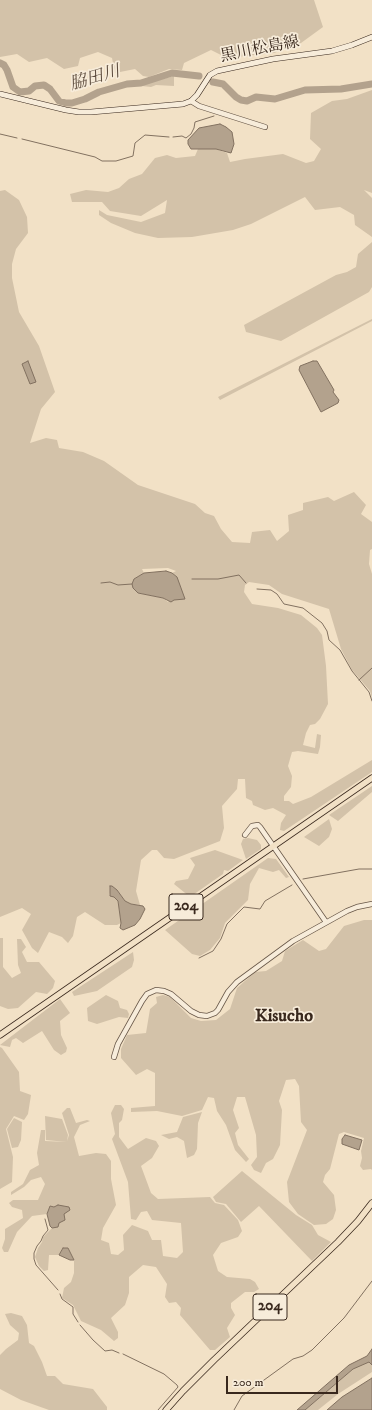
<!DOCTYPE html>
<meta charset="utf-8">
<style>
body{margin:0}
#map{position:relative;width:372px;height:1410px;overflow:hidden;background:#f2e1c6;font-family:"IM FELL DW Pica",serif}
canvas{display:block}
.scale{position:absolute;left:226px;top:1376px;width:112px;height:18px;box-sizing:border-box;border:2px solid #39281d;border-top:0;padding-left:5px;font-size:12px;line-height:14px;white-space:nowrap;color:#39281d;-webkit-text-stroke:3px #f7ecda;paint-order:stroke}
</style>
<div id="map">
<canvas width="372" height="1410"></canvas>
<div class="scale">200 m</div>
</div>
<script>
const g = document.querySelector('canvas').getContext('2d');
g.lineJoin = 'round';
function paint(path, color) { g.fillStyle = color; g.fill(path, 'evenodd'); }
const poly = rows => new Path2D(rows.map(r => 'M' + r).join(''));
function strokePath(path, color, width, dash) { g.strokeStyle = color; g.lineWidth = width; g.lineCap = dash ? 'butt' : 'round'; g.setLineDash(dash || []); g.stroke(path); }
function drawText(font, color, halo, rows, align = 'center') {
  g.font = font + ' "IM FELL DW Pica","Noto Serif JP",serif'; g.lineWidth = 3.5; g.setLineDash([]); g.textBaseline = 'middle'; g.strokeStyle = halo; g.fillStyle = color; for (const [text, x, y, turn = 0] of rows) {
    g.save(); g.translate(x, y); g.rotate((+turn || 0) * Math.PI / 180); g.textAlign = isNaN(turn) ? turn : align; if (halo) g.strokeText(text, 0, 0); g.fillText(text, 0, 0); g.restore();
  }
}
paint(poly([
 [0,0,314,0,323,27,301,43,274,53,227,58,211,50,184,63,182,70,169,69,149,77,143,76,135,69,115,73,112,58,98,52,80,58,78,66,64,69,47,58,29,62,17,54,0,57],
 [174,76,174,86,156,85,151,87,142,86,140,85],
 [372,90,372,193,364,190,372,198,372,237,355,225,354,215,340,207,315,210,305,197,251,224,233,230,192,237,158,238,135,233,111,223,99,215,99,210,107,215,141,222,165,213,167,200,141,216,110,211,102,202,72,202,70,194,86,190,108,192,119,188,129,179,142,174,155,158,167,155,176,158,195,156,198,149,216,149,227,153,230,162,245,159,283,154,306,163,314,161,321,149,310,139,311,113,332,101,347,99],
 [5,190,19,200,27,217,28,233,16,249,12,264,12,278,19,312,39,346,55,392,41,409,30,443,46,438,57,440,59,448,83,452,104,461,138,485,195,504,205,513,214,516,221,529,232,542,250,543,252,532,270,530,277,541,289,531,288,515,303,510,303,503,328,497,334,501,354,492,366,505,361,514,372,522,372,549,370,550,369,564,372,574,372,698,370,691,352,670,341,649,329,609,282,594,269,585,249,582,245,585,244,592,252,604,278,608,301,615,317,628,322,635,326,666,328,704,320,719,315,724,310,725,306,733,303,745,315,748,317,734,321,735,320,747,318,754,298,751,292,752,288,766,292,776,291,787,284,796,284,801,289,801,293,804,311,797,372,760,372,772,284,831,280,830,281,823,286,815,273,808,265,810,253,805,252,801,246,798,245,779,238,779,237,789,222,806,224,828,220,841,174,859,164,858,157,850,152,850,141,860,136,891,140,905,131,904,125,901,117,890,109,894,110,895,114,896,118,901,121,923,117,925,105,925,85,912,77,917,73,936,68,943,62,937,49,932,38,953,32,948,22,930,31,914,22,908,0,917,0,191],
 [168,568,176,571,172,573,177,577,168,602,163,598,138,593,134,579,144,573,142,569],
 [372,242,372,287,369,292,281,341,246,332,244,325,336,275,347,272,356,267,358,254],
 [372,319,372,321,220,400,218,397],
 [372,786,372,792,338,821,329,815],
 [329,819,332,829,329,837,319,846,304,837],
 [248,838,257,840,261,845,261,849,246,859,241,844,243,839],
 [215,850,243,860,228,871,224,870,223,874,190,897,174,884,176,881,188,879,195,865,190,858],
 [268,858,276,859,289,877,286,878,279,870,273,872,259,868,250,884,248,900,225,923,220,938,210,950,200,956,192,954,165,930],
 [364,920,372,920,372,1170,371,1169,363,1170,360,1166,362,1158,361,1151,364,1138,344,1132,339,1134,330,1169,325,1175,323,1182,334,1195,336,1210,333,1219,326,1224,314,1225,298,1214,289,1202,287,1182,307,1130,301,1122,299,1086,295,1079,286,1080,279,1101,282,1110,280,1145,273,1159,266,1163,261,1173,254,1170,251,1165,257,1157,256,1135,245,1097,237,1097,233,1110,239,1128,235,1133,238,1145,249,1159,246,1162,235,1150,226,1125,217,1111,214,1098,208,1097,202,1110,182,1116,157,1111,131,1112,131,1108,155,1106,155,1073,147,1069,136,1075,121,1058,121,1049,127,1035,146,1033,150,1009,157,1003,156,997,163,995,170,997,191,1018,201,1021,216,1020,230,1009,237,988,255,972,266,971,282,961,285,951,303,940,319,951,326,949,344,926],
 [0,938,3,938,3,967,12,978,21,973,18,965,17,939,21,939,26,947,22,952,27,962,39,962,55,981,53,988,47,994,36,992,18,1008,8,1009,0,1006],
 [133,952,134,960,132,967,97,991,74,996,72,992],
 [106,995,118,1001,120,1008,127,1010,129,1014,128,1018,119,1017,97,1024,88,1021,87,1008],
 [60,999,70,1013,60,1021,61,1035,67,1048,66,1052,61,1055,54,1050,42,1031,23,1043,16,1038,12,1040,10,1047,0,1045],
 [0,1047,2,1048,19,1072,20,1091,31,1095,28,1114,24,1120,14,1116,6,1129,13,1157,12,1182,0,1189],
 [115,1105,121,1105,124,1109,122,1120,119,1123,119,1137,128,1149,146,1138,156,1141,159,1146,152,1158,141,1166,151,1193,158,1199,210,1197,215,1203,224,1205,238,1220,242,1231,238,1237,221,1243,213,1255,218,1271,227,1277,250,1279,255,1282,259,1289,254,1292,245,1292,231,1303,231,1308,235,1315,227,1328,230,1337,215,1350,210,1350,180,1315,181,1308,176,1302,169,1303,165,1297,167,1284,156,1267,143,1265,129,1277,129,1293,125,1305,111,1318,118,1332,118,1338,114,1341,101,1330,81,1321,73,1305,62,1298,64,1288,71,1282,74,1273,74,1260,68,1248,63,1248,59,1255,49,1255,48,1270,44,1271,39,1266,35,1257,38,1248,42,1242,43,1237,52,1228,57,1227,54,1207,50,1206,47,1214,32,1216,17,1232,8,1252,4,1252,2,1248,5,1239,5,1229,23,1218,22,1210,12,1207,9,1203,13,1200,38,1200,45,1184,41,1177,31,1180,24,1187,11,1195,11,1192,23,1184,30,1170,39,1165,37,1153,41,1130,45,1130,45,1141,67,1142,46,1140,45,1116,62,1119,68,1135,67,1141,69,1135,62,1113,67,1108,70,1108,76,1123,87,1120,90,1121,80,1125,74,1137,79,1156,96,1153,106,1154,111,1161,111,1179,116,1205,103,1228,101,1240,109,1243,111,1254,118,1255,124,1250,123,1235,132,1225,148,1231,152,1240,161,1240,163,1256,177,1258,183,1252,181,1223,152,1220,147,1211,141,1212,136,1220,131,1219,128,1182,112,1139,115,1134,111,1113],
 [202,1112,198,1123,197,1149,194,1155,187,1158,184,1141,177,1137,169,1139,161,1135,177,1132,183,1117],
 [14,1118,22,1122,21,1140,18,1147,12,1148,7,1129],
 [242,1171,296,1215,312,1225,318,1235,331,1242,312,1261,259,1206,241,1222,226,1204,216,1202,213,1197],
 [11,1313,22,1316,27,1325,29,1343,34,1346,42,1362,47,1376,55,1376,63,1384,93,1389,107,1407,107,1410,49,1410,21,1400,0,1389,0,1355,6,1349,18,1340,19,1333,10,1325,5,1314],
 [369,1361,372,1365,372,1372,338,1394,318,1410,305,1410,353,1369]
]), '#d3c2a9');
const water = poly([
 [220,124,226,127,232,132,234,144,231,153,216,149,191,149,188,144,188,140,199,128,220,124],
 [28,361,36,382,30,384,22,364,28,361],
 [313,361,317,361,334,390,333,392,339,400,338,403,321,412,299,370,300,366,313,361],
 [166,571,172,573,177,577,185,599,174,600,171,602,163,598,138,593,133,588,132,584,134,579,144,573,166,571],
 [110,886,112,886,117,890,125,901,131,904,143,906,145,909,140,919,135,925,123,930,120,928,121,923,118,901,114,897,110,896,110,886],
 [345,1135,362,1140,359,1150,342,1144,342,1139,345,1135],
 [58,1205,69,1207,70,1210,64,1214,65,1220,59,1223,58,1227,52,1228,50,1226,47,1214,50,1206,54,1207,58,1205],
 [63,1248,68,1248,74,1260,70,1260,59,1255,63,1248],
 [372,1349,372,1365,369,1362,353,1369,305,1410,297,1410,349,1365,367,1356,372,1349],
 [372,1378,372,1410,327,1410,342,1397,372,1378]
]);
paint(water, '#b3a28d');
strokePath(water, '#827160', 1);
strokePath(poly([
 [0,134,17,138],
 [173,137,182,136,186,138,191,134,194,128,195,122,214,116],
 [22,139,95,157,102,161,116,161,133,156,135,143,145,135,169,137],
 [192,579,218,579,239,575,246,583],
 [101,583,110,582,118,585,132,584],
 [257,589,271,590,277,594,284,604,303,608,322,623,327,631,329,640,340,650,352,671,369,692,372,701],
 [359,680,372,668],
 [303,879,359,869,372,869],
 [199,958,213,951,221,939,227,924,244,907,260,909,265,901,292,885],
 [45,1219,48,1230,43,1236,41,1241,37,1246,34,1253,34,1259,36,1265,58,1290],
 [60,1294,62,1299,73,1307,73,1314,78,1322],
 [80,1325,93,1340,105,1351,112,1350,119,1353],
 [123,1354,164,1374,177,1385,178,1387,158,1410],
 [234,1410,242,1396,293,1359,303,1356,312,1350,344,1318,372,1281]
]), '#827160', 1);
strokePath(poly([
 [0,63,4,65,7,70,13,87,20,92,29,91,35,86,44,85,50,89,59,101,66,103,72,103,85,99,99,92,127,84,141,83,172,73,199,76],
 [213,82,223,84,236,97,241,100,247,101,256,97,275,99,305,90,341,89,372,84]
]), '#b3a28d', 7);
const tertiary = poly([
 [191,101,199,106,265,127],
 [245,835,252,826,258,825,260,827,326,922],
 [114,1057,118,1044,142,1001,147,994,156,990,164,991,171,994,191,1011,199,1015,207,1016,215,1013,218,1010,228,992,237,982,293,941,347,911,357,907,372,904]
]);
const secondary = poly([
 [0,94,66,110,79,112,91,112,183,104,191,101,197,95,210,75,217,71,273,59,332,51,352,45,372,37]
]);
const trunk = poly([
 [0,1035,372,778],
 [166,1410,183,1391,214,1360,338,1242,358,1221,372,1203]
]);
strokePath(tertiary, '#675647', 6);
strokePath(secondary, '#39281d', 6);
strokePath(trunk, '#39281d', 7);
strokePath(tertiary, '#f7ecda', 4.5);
strokePath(secondary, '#f7ecda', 5);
strokePath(trunk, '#f2e1c6', 5.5);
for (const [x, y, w] of [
 [186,907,34],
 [270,1307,34]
]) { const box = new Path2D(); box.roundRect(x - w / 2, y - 13, w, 26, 3); g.fillStyle = '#f7ecda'; g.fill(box); strokePath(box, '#39281d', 1); }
drawText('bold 15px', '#39281d', null, [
 ["204",186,907],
 ["204",270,1307]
]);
drawText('16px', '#39281d', '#f7ecda', [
 ["黒川松島線",260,50,-11]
]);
drawText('italic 17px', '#5e4d3f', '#f7ecda', [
 ["脇田川",95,79,-16]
]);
drawText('bold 18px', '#39281d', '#f7ecda', [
 ["Kisucho",284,1017]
]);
</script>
